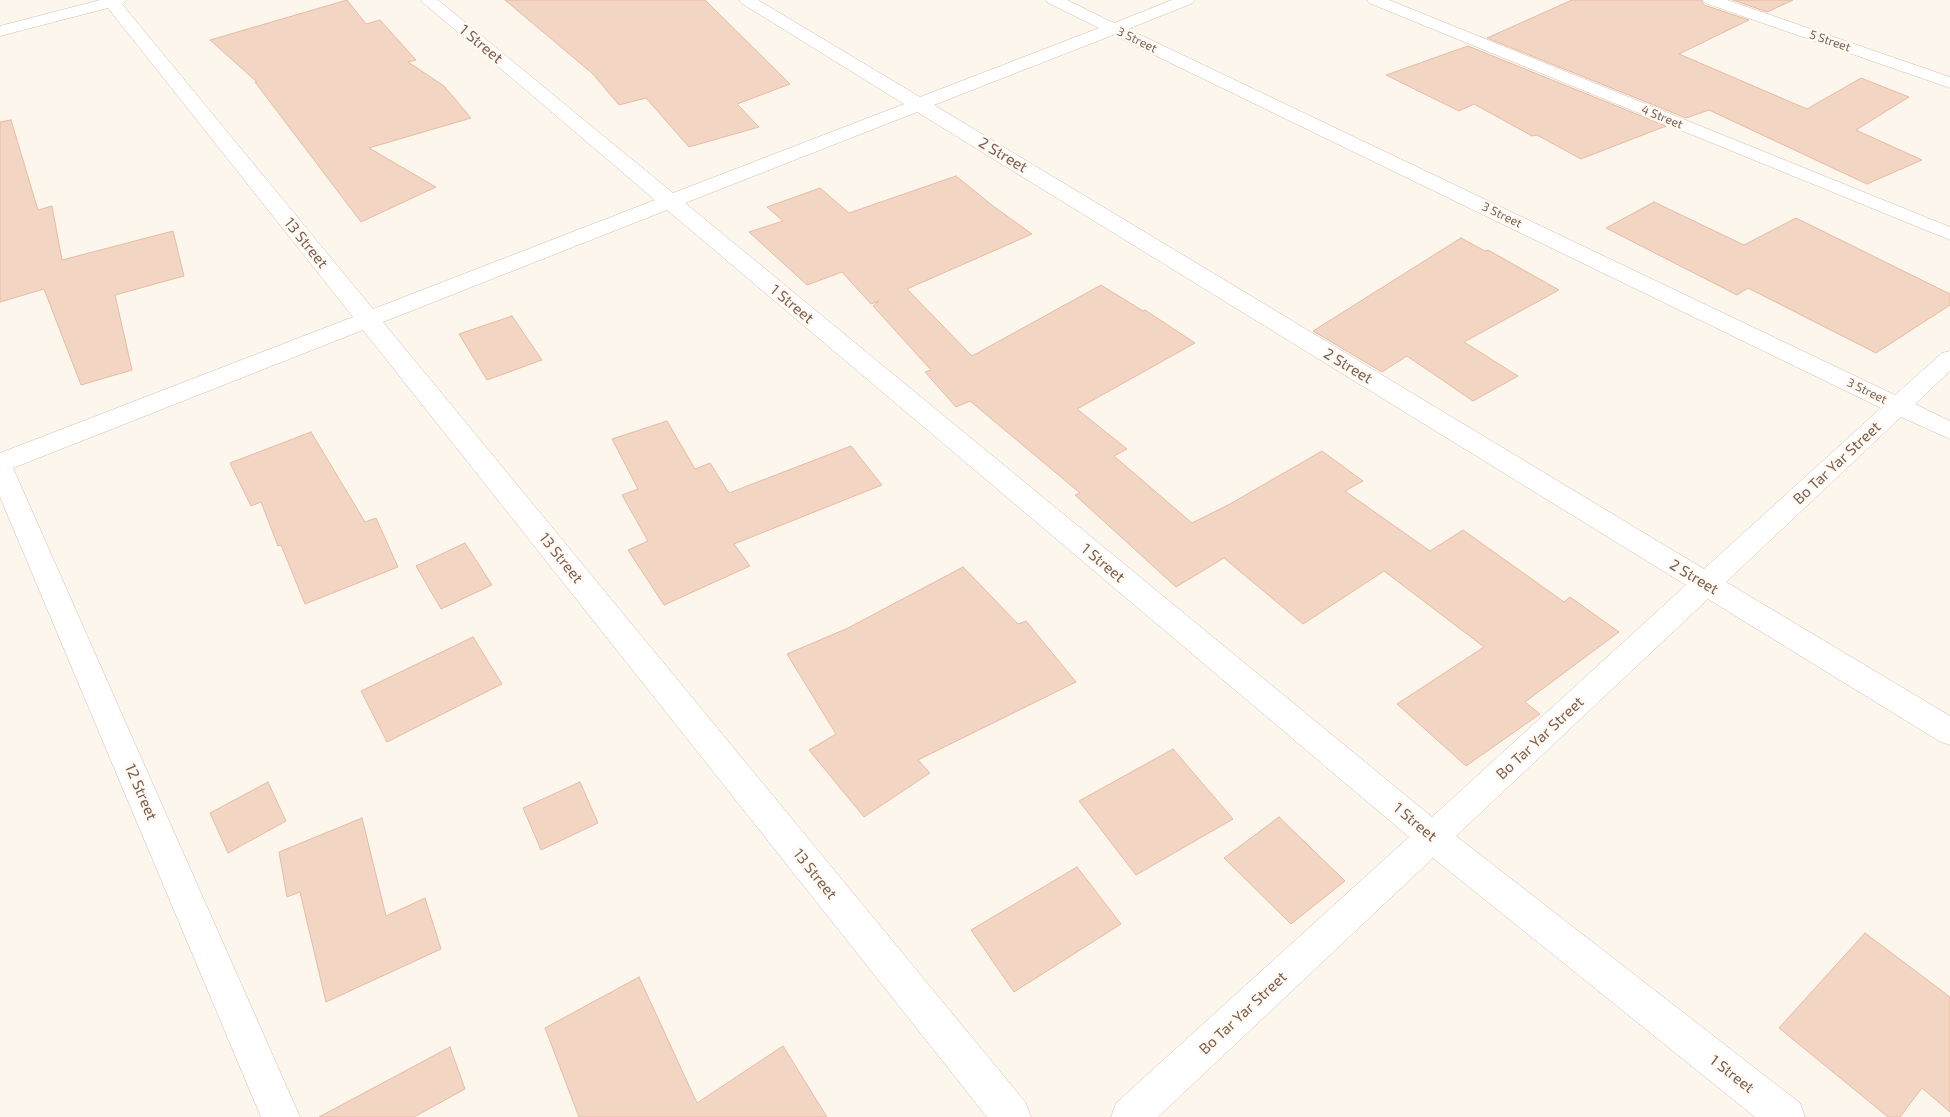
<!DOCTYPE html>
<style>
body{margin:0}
canvas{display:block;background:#fdf6ec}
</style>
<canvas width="1950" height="1117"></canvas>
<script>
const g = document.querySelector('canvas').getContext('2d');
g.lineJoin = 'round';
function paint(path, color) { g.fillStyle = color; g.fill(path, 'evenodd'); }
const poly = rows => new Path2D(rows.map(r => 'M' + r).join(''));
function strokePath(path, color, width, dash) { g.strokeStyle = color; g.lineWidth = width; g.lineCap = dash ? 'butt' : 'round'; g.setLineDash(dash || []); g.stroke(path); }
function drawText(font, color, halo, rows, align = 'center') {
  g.font = font + ' "Exo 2",sans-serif'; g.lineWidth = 5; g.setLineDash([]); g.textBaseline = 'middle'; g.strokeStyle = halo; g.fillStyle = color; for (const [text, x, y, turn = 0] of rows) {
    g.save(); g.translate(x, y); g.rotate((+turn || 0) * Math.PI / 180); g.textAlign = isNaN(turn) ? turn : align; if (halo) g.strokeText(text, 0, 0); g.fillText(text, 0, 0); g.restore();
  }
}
const building = poly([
 [347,0,366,24,380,20,416,60,408,62,444,86,471,118,369,148,436,187,361,222,255,82,257,82,210,40,347,0],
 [505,0,705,0,790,84,737,104,759,127,689,147,646,98,619,105,593,74,505,0],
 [1572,0,1701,0,1704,5,1749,20,1679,54,1807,109,1861,78,1909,97,1856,130,1922,160,1867,184,1709,110,1686,118,1487,38,1572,0],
 [1733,0,1793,0,1767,12,1733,0],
 [1468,46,1666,126,1581,159,1537,135,1532,136,1474,104,1459,111,1386,75,1468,46],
 [11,120,38,210,52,206,62,260,173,231,184,276,115,295,132,370,81,385,44,289,0,302,0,122,11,120],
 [956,176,993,206,1032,234,907,289,972,356,1101,285,1143,311,1145,310,1195,343,1077,409,1127,449,1114,456,1192,523,1230,504,1322,451,1363,481,1345,491,1430,551,1463,530,1564,602,1570,597,1619,632,1525,702,1540,714,1466,766,1397,704,1484,647,1384,571,1303,624,1224,558,1176,587,1075,495,1080,493,970,401,956,407,925,372,931,370,873,306,879,301,871,304,842,272,807,285,749,232,783,221,767,207,820,188,849,213,956,176],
 [1654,202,1744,245,1796,218,1950,294,1950,305,1876,353,1748,288,1737,295,1606,228,1654,202],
 [1461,238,1485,251,1488,250,1559,290,1464,342,1518,376,1473,401,1407,356,1382,372,1313,331,1461,238],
 [512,316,542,360,487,380,459,334,512,316],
 [667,421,695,469,710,463,729,493,851,446,882,485,734,544,750,566,664,605,628,550,648,541,622,495,638,489,612,439,667,421],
 [311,432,365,522,376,518,398,567,305,604,281,545,278,546,261,502,251,506,230,463,311,432],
 [465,543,492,585,441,609,416,566,465,543],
 [963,567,1018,624,1026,621,1076,682,918,760,930,773,864,817,809,750,836,734,787,654,848,628,963,567],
 [473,637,502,684,387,742,361,691,473,637],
 [1173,749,1233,819,1136,875,1079,801,1173,749],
 [268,782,286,821,228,853,210,813,268,782],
 [580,782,598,823,541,850,523,808,580,782],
 [1279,817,1345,881,1291,924,1224,858,1279,817],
 [362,818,386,916,425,898,441,949,326,1002,300,892,287,897,279,852,362,818],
 [1077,867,1121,924,1014,992,971,930,1077,867],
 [1865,933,1950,997,1950,1112,1922,1088,1900,1117,1888,1117,1779,1028,1865,933],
 [639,977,697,1103,783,1046,827,1117,579,1117,545,1028,639,977],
 [450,1047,465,1089,414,1117,319,1117,450,1047]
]);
paint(building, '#f3d5c3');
strokePath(building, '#e6bba3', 1);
const minor = poly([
 [100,0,127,0,122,4,373,309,655,200,420,0,438,0,673,193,904,104,741,3,739,0,758,0,920,97,1099,28,1048,3,1046,0,1067,0,1114,23,1172,0,1195,0,1193,3,1128,29,1895,395,1942,353,1950,351,1950,371,1915,404,1950,421,1950,439,1901,417,1726,582,1950,716,1950,745,1939,741,1708,599,1456,836,1800,1103,1805,1117,1755,1117,1433,858,1158,1117,1111,1117,1116,1103,1409,837,667,210,383,322,1026,1103,1031,1117,987,1117,363,330,13,468,300,1117,261,1117,0,497,0,453,353,317,108,8,0,36,0,26,100,0],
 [1113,35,1881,408,1704,569,934,105,1113,35],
 [917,112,1686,585,1432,817,685,203,917,112],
 [1367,0,1389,0,1950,227,1950,240,1369,3,1367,0],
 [1703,0,1727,0,1950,77,1950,88,1705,3,1703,0]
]);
strokePath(minor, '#d1beb0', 1);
paint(minor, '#fff');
drawText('12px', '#7a5c4d', '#fffaf3', [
 ["3 Street",1137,40,26],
 ["5 Street",1830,41,19],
 ["4 Street",1662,117,22],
 ["3 Street",1502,215,26],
 ["3 Street",1867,391,26]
]);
drawText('15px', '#7a5c4d', '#fffaf3', [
 ["1 Street",481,44,40],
 ["2 Street",1003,155,31],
 ["13 Street",306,243,51],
 ["1 Street",792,304,40],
 ["2 Street",1348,366,31],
 ["Bo Tar Yar Street",1837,463,-43],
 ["13 Street",561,558,51],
 ["1 Street",1103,563,40],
 ["2 Street",1694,577,31],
 ["Bo Tar Yar Street",1540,738,-43],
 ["12 Street",141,792,67],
 ["1 Street",1415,822,40],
 ["13 Street",815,874,51],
 ["Bo Tar Yar Street",1243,1013,-43],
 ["1 Street",1732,1074,38]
]);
</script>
